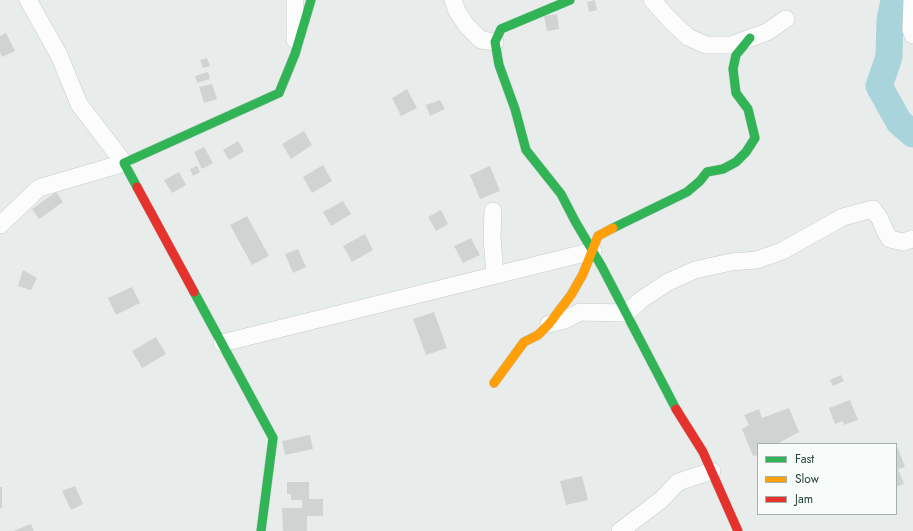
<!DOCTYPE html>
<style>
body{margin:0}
#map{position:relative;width:913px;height:531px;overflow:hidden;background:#e8edeb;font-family:Jost,sans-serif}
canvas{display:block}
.legend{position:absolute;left:757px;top:443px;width:140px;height:72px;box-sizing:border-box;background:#f7fbf9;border:1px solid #a3b1ad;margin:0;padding:5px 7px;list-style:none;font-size:12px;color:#24423a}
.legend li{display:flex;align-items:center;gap:8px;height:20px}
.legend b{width:20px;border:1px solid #a3b1ad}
</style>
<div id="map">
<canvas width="913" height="531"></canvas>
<ul class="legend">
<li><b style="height:5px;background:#30b455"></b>Fast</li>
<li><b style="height:5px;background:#ff9f0a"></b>Slow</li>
<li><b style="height:5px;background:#e5322d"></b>Jam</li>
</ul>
</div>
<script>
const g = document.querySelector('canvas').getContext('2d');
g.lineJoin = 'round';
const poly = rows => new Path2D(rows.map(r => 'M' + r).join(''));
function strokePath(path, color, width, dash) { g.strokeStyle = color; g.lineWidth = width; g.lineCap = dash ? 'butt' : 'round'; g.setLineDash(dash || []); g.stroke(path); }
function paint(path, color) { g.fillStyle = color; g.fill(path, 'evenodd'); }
strokePath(poly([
 [894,0,890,20,889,57,879,86,899,122,913,134]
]), '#a9d4db', 27);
paint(poly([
 [595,0,597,10,589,12,587,2],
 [557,14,559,29,547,31,544,16],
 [6,33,15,51,2,57,0,52,0,36],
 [207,58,210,66,203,68,200,60],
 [208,72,210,79,197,83,195,76],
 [212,84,217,99,204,103,199,87],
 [407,89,417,108,401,116,392,98],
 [440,100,445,109,430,116,426,105],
 [304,131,312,145,291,159,282,144],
 [238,141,244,151,229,160,223,150],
 [204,147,213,163,202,169,194,152],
 [323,165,332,181,312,193,303,177],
 [197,166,200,172,193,176,190,169],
 [490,166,500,191,480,199,470,175],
 [179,172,186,185,172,193,164,180],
 [56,192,63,202,39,219,32,209],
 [343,201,351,214,331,226,323,212],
 [441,210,448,224,436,231,428,217],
 [247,216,269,256,252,265,230,225],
 [365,234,373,250,352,262,343,246],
 [471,238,480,255,463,263,454,246],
 [298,249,306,267,293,273,285,254],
 [23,270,37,278,31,290,18,286],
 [132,287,140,303,116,315,108,298],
 [434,312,447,348,426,355,413,319],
 [156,337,166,354,142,368,132,351],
 [841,375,844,381,833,386,830,380],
 [850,400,858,420,844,425,843,421,835,424,829,408],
 [789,408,799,432,777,444,758,444,758,455,753,456,742,429,749,425,744,415,759,409,762,418],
 [310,435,313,449,285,455,282,441],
 [898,448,905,467,898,469,904,484,896,487,896,449],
 [582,476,588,500,566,505,560,481],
 [287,482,309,482,309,499,323,499,323,516,307,516,307,531,283,531,282,508,302,508,302,500,291,500,291,494,287,494],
 [75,486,83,504,71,510,62,491],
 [0,487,2,487,2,508,0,508],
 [31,524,34,531,13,531]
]), '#cfd4d2');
const street = poly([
 [295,0,295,40],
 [453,0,457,11,466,25,481,40,495,42],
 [652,0,671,21,688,37,706,45,731,45,767,32,786,19],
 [912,0,911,30,913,35],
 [493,211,492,238,495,275],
 [0,225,39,188,124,163,79,104,59,55,28,0],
 [549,324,565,320,580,312,626,313,641,300,668,282,695,270,731,262,757,260,782,251,843,217,873,209,880,219,885,231,890,239,903,242,913,239],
 [222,343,593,251],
 [620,531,661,500,678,482,712,471]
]);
const fast = poly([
 [570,0,501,29,495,42,499,65,515,109,526,150,561,194,575,221,602,267,676,409],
 [137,187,124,163,279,93,295,54,311,0],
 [613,228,687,192,700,181,707,172,723,169,736,162,746,152,755,138,748,109,736,93,733,69,736,55,750,38],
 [194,292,273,438,261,531]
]);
const slow = poly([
 [494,383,524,342,538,335,549,324,571,295,583,274,598,236,613,228]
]);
const jam = poly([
 [137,187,194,292],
 [676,409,703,452,738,531]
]);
strokePath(street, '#c5cac8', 18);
strokePath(fast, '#c3cbc8', 10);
strokePath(slow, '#c3cbc8', 10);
strokePath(jam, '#c3cbc8', 10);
strokePath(street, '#fcfcfc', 17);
strokePath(fast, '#30b455', 9);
strokePath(slow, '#ff9f0a', 9);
strokePath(jam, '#e5322d', 9);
</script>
